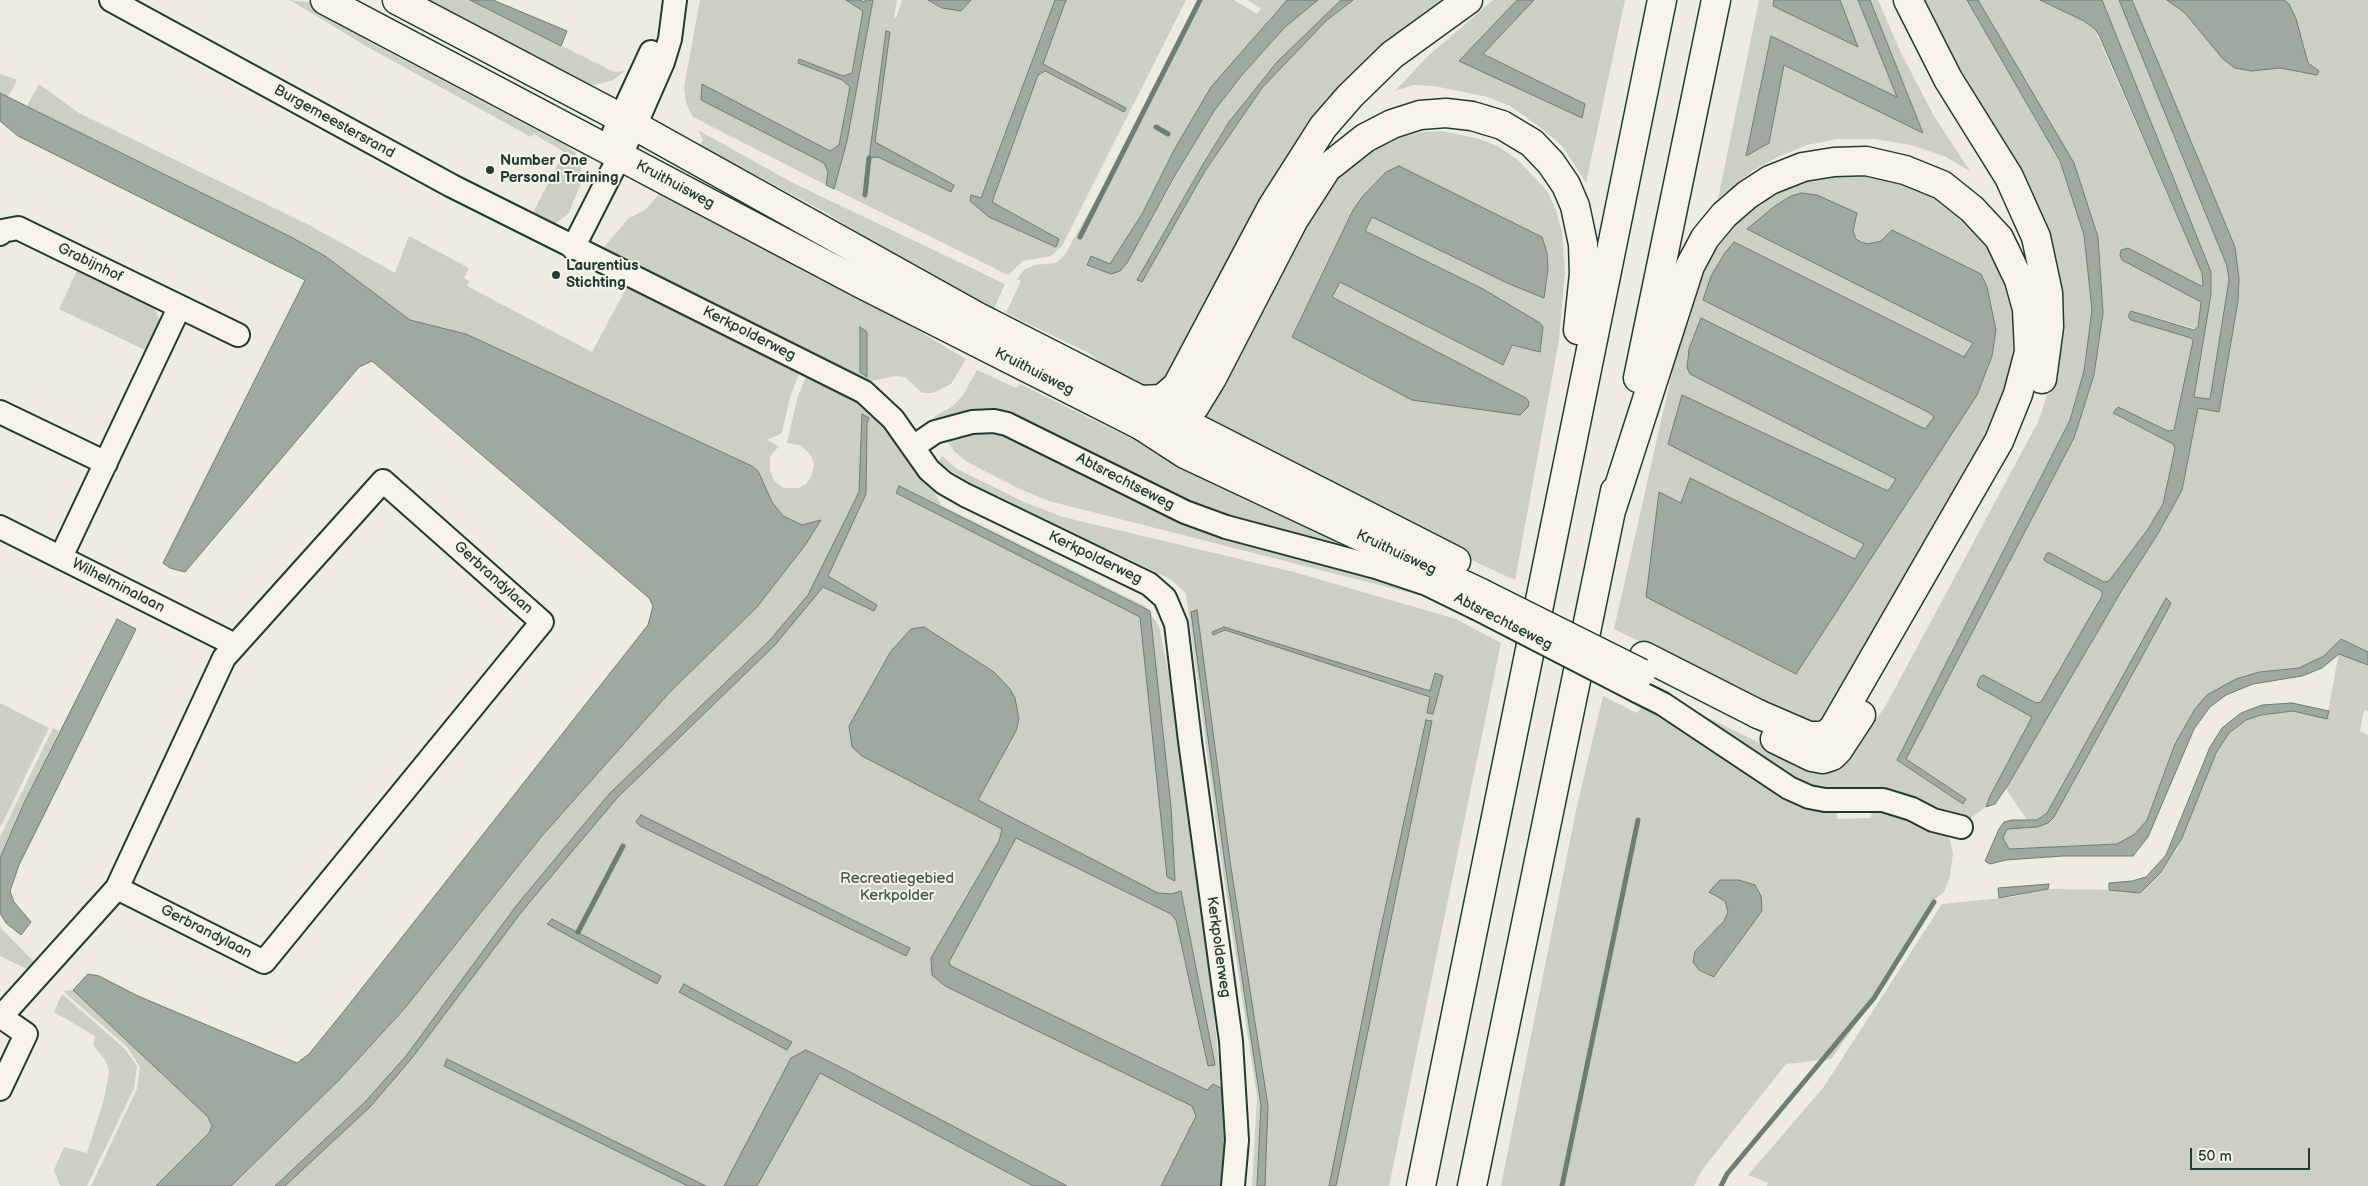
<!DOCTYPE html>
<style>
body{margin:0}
#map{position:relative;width:2368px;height:1186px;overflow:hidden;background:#eeece1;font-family:"Balsamiq Sans",sans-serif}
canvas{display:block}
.scale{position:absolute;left:2190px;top:1148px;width:120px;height:22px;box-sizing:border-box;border:2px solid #1f3d34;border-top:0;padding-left:6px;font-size:15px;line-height:18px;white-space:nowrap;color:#1f3d34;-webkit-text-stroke:4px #f7f3e8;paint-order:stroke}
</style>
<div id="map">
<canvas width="2368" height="1186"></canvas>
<div class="scale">50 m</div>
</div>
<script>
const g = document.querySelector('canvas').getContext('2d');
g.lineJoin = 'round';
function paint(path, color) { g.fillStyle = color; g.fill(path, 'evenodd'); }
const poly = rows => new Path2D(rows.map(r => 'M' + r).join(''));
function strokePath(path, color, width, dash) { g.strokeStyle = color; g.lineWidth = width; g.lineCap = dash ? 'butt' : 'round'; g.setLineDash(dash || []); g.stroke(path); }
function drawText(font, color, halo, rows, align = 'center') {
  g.font = font + ' "Balsamiq Sans",sans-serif'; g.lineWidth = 4; g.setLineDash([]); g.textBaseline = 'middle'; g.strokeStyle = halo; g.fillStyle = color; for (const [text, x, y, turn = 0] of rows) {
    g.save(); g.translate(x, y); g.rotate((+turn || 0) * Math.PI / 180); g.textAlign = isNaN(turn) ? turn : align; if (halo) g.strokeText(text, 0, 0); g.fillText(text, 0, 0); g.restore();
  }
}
paint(poly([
 [290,0,309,2,370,42,567,146,575,152,579,162,583,179,568,214,556,223,549,224,531,217,564,152,534,134,531,137,364,45],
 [416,0,470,0,614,72,625,71,613,80,595,85,576,82],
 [700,0,846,0,863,11,852,73,843,76,800,59,798,63,842,80,851,87,839,145,830,152,702,84,701,100,824,163,828,172,826,185,693,117,686,103,684,87],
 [873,0,897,0,894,17,896,18,902,0,928,0,942,8,961,11,971,0,1055,0,981,198,984,210,989,217,1059,239,992,202,1038,75,1045,71,1123,112,1126,108,1043,64,1066,0,1186,0,1062,246,1051,256,1023,261,1008,275,834,189,847,141],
 [886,31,874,142,951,192,878,157,869,158],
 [1202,0,1234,0,1257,14,1261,8,1247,0,1287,0,1269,19,1174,150,1142,214,1110,264,1091,257,1111,274,1151,219,1214,111,1242,75,1285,27,1318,0,1341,0,1277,62,1229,122,1202,166,1138,280,1205,171,1262,88,1326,21,1353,0,1442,0,1391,43,1174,379,1149,391,1107,368,1089,353,1006,313,1021,281,1017,279,1024,270,1035,265,1056,263,1064,256,1148,107],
 [1493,0,1517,0,1460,61,1584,104,1483,54,1534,0,1625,0,1586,183,1563,147,1541,128,1510,106,1488,97,1434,86,1413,85,1395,91,1428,56],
 [1759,0,1774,0,1773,6,1857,47,1840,0,1858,0,1897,97,1771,36,1746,155,1769,143,1784,65,1923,132,1870,0,1878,0,1901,53,1934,116,1970,171,1946,157,1911,145,1875,139,1837,139,1807,145,1778,157,1752,171,1718,199],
 [1924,0,1967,0,2060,161,2084,235,2092,310,2084,371,2070,420,1897,760,1963,804,1966,799,1906,759,2074,438,2094,375,2103,313,2098,237,1978,0,2040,0,2084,21,2094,28,2202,273,2203,285,2201,286,2199,299,2201,302,2197,329,2134,312,2131,320,2191,338,2193,341,2174,430,2168,431,2115,415,2173,444,2175,448,2163,504,2148,529,2109,581,2104,582,2051,553,2047,553,2044,559,2045,561,2102,591,2102,596,2041,702,2036,703,1983,675,2030,715,2032,718,1990,796,1986,807,1971,818,1830,793,1797,781,1664,696,1784,755,1833,770,1843,765,1885,707,2039,420,2054,373,2059,285,2046,226,2022,174,1952,55],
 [2102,0,2119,0,2227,266,2229,280,2210,399,2194,397,2211,294],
 [2132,0,2368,0,2368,711,2364,710,2360,731,2368,735,2368,1186,1767,1186,1768,1183,1748,1175,1823,1088,1942,904,2012,897,2048,889,2131,890,2135,893,2140,893,2176,851,2216,753,2229,733,2246,720,2261,715,2293,711,2327,718,2341,640,2324,656,2299,668,2259,672,2207,695,2175,744,2147,820,2135,834,2118,844,2009,849,2003,838,2007,829,2032,827,2006,789,2122,590,2159,532,2182,490,2198,408,2219,411,2238,301,2239,279,2235,247],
 [0,74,17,80,8,97,0,93],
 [39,84,79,113,311,226,395,273,409,236,469,268,464,278,469,281,467,286,592,352,630,281,802,367,790,397,782,433,767,440,779,446,770,457,770,471,775,482,784,488,798,488,806,484,812,475,814,463,809,453,800,445,787,443,797,399,808,371,861,400,902,444,928,479,941,505,1145,606,1159,626,1169,675,1213,1002,1221,1088,1212,1186,231,1186,340,1079,405,1008,541,837,670,692,757,607,806,544,821,521,802,525,783,516,735,458,466,334,410,320,325,256,291,237,27,106],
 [698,130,793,183,1005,284,993,311,896,257,827,213,700,146,703,140],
 [1441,131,1480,139,1499,147,1518,160,1547,191,1556,210,1562,232,1565,272,1559,340,1515,580,1480,564,1208,421,1206,417,1320,199,1342,172,1366,152,1382,143,1421,132],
 [1399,166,1547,253,1547,282,1507,283,1372,216,1365,231,1483,289,1540,351,1512,345,1503,365,1340,282,1332,297,1526,398,1292,337,1353,210,1363,196,1386,172],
 [1846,175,1889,179,1909,185,1947,205,1961,217,1987,248,2005,283,2012,315,2013,347,2012,363,2003,398,1985,439,1823,719,1806,723,1640,647,1641,642,1614,629,1676,355,1688,313,1710,258,1737,222,1750,210,1767,198,1807,180],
 [660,193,665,193,883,310,966,359,951,384,933,393,922,393,905,377,896,376,866,382,605,251,604,247,629,218,645,210],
 [77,271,155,309,160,321,147,351,59,309],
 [977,370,1016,388,1020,384,1124,435,1204,467,1378,558,1195,508,1022,422,938,426,934,417,953,406,963,395],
 [988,429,1012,435,1442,601,1049,501,1020,489,967,462,955,452,948,442,965,432],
 [942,456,957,469,1024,502,1063,517,1294,572,1456,619,1501,643,1389,1186,1252,1186,1257,1096,1219,846,1186,594,1172,580,1117,553,1026,514,976,487,938,462],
 [1603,696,1637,713,1643,705,1708,749,1836,807,1837,819,1871,818,1872,807,1942,830,1950,840,1953,853,1950,876,1944,892,1931,902,1871,1003,1831,1059,1786,1064,1702,1170,1694,1186,1501,1186,1577,806],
 [1709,891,1762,911,1718,974,1714,977,1699,970,1695,950,1724,921,1728,912,1725,901],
 [0,703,49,728,0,828],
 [53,728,59,731,24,803,0,858,0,837],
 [0,927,35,963,29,970,0,956],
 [73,990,208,1117,212,1126,209,1133,156,1186,91,1186,137,1089,140,1067,127,1047,63,991],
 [62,994,125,1049,137,1066,134,1088,87,1186,60,1186,54,1170,64,1147,87,1153,104,1099,109,1072,106,1061,93,1045,95,1036,54,1012]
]), '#cccfc4');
const water = poly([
 [470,0,493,0,567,31,564,39,561,46,470,0],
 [846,0,860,0,865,2,865,0,873,0,847,141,834,189,826,185,828,172,824,163,701,100,702,84,830,151,839,145,850,87,842,80,798,63,799,59,843,76,852,73,863,11,846,0],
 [928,0,971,0,961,11,942,8,928,0],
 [1055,0,1066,0,1043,64,1126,108,1124,112,1045,71,1038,75,992,202,1059,239,1056,247,989,217,970,201,971,195,981,198,1055,0],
 [1287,0,1318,0,1285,27,1242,75,1214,111,1173,179,1127,263,1120,271,1111,274,1087,265,1091,256,1110,264,1142,214,1174,150,1211,87,1287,0],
 [1341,0,1353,0,1326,21,1262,88,1205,171,1142,282,1137,280,1202,166,1229,122,1277,62,1341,0],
 [1517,0,1534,0,1483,54,1585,104,1582,118,1459,61,1517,0],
 [1774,0,1840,0,1858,47,1773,6,1774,0],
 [1858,0,1870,0,1923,133,1784,65,1769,143,1746,156,1771,36,1897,97,1858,0],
 [1967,0,1978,0,2074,163,2098,237,2103,313,2094,375,2074,438,1906,759,1966,799,1963,804,1897,760,2070,420,2084,371,2092,310,2084,235,2060,161,1967,0],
 [2040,0,2102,0,2211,272,2211,294,2194,397,2210,399,2229,280,2227,266,2119,0,2132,0,2235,247,2239,279,2238,301,2219,412,2198,408,2182,490,2159,532,2122,590,2008,785,1995,804,1986,807,1990,796,2032,717,1978,687,1977,685,1980,677,1983,675,2036,703,2041,702,2102,596,2102,591,2045,561,2044,559,2047,553,2050,553,2104,582,2109,581,2148,529,2163,504,2175,448,2173,444,2113,413,2118,407,2168,431,2174,430,2193,341,2191,338,2131,320,2128,316,2131,311,2134,312,2194,330,2198,327,2201,302,2122,260,2120,255,2121,250,2128,248,2201,286,2203,285,2202,273,2099,35,2094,28,2084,21,2040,0],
 [2167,0,2284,0,2289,4,2296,19,2308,63,2319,71,2317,75,2280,68,2251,71,2235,68,2223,59,2185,13,2167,0],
 [886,31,890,32,875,142,954,185,951,192,878,157,869,158,886,31],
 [0,93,291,237,325,256,410,320,466,334,752,466,758,471,772,502,783,516,802,525,821,520,806,544,757,607,670,692,541,837,405,1008,340,1079,231,1186,156,1186,209,1133,212,1126,208,1117,73,990,88,974,99,976,138,996,297,1063,309,1054,344,1011,648,625,653,606,649,598,372,361,359,367,185,572,170,568,163,563,305,280,18,136,0,121,0,93],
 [1399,166,1542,237,1547,253,1548,269,1544,298,1507,283,1372,217,1365,231,1483,289,1540,323,1543,327,1540,352,1512,345,1503,365,1340,282,1332,297,1526,398,1529,402,1528,407,1520,415,1412,400,1292,337,1353,210,1363,196,1386,172,1399,166],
 [1802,193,1817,195,1857,213,1853,231,1856,239,1861,242,1868,244,1881,241,1892,230,1981,274,1987,287,1996,330,1992,356,1977,395,1796,674,1646,597,1659,492,1681,503,1690,478,1855,559,1864,544,1668,444,1682,395,1888,491,1896,479,1690,374,1687,368,1689,349,1701,318,1925,429,1934,417,1930,413,1703,300,1711,276,1725,253,1734,242,1964,357,1973,343,1747,229,1775,206,1791,196,1802,193],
 [860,327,867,332,867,377,860,372,860,327],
 [862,414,869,418,867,423,866,494,828,576,877,605,874,611,823,587,775,645,617,798,523,910,412,1058,370,1107,285,1186,275,1186,366,1101,406,1056,516,906,610,793,770,640,808,595,859,492,862,414],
 [899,486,1150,611,1171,807,1175,881,1167,877,1140,617,896,493,899,486],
 [2166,598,2171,603,2167,611,2054,817,2048,823,2037,827,2007,829,2003,838,2009,849,2117,844,2135,834,2147,820,2175,744,2195,709,2207,695,2236,679,2259,672,2299,668,2324,656,2341,639,2368,652,2368,665,2339,654,2322,668,2302,676,2253,684,2226,695,2210,707,2194,729,2148,837,2133,856,2063,856,2006,860,1990,864,1985,861,1999,829,2004,822,2012,820,2037,820,2047,813,2166,598],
 [1197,610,1230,861,1268,1106,1265,1186,1257,1186,1261,1105,1225,864,1191,612,1197,610],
 [117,619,136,629,19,865,10,891,14,902,31,922,21,935,6,923,0,913,0,858,24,803,117,619],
 [924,627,994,672,1010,689,1015,698,1019,719,1016,731,978,800,1158,893,1172,894,1181,891,1215,1065,1208,1066,1176,920,1171,914,1016,838,949,962,951,966,1207,1090,1213,1084,1221,1088,1228,1105,1221,1186,1161,1186,1196,1116,1192,1106,945,986,932,975,931,958,999,841,1002,829,862,756,852,747,849,726,891,651,911,629,924,627],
 [1224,627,1430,691,1435,673,1443,676,1433,714,1427,713,1430,697,1225,630,1213,635,1212,632,1224,627],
 [2292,703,2329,711,2327,719,2293,711,2261,715,2246,720,2229,733,2216,753,2182,838,2161,872,2140,893,2109,890,2109,883,2132,881,2146,877,2166,855,2210,747,2222,728,2241,713,2262,705,2292,703],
 [1426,720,1432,721,1336,1186,1329,1186,1378,941,1426,720],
 [641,815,863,925,910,948,906,956,640,826,636,822,641,815],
 [1720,880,1739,880,1755,885,1761,896,1762,911,1714,977,1699,970,1693,962,1695,951,1724,921,1728,912,1725,901,1709,892,1720,880],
 [2049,884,2048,889,1999,898,1998,888,2049,884],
 [552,919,661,976,657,984,547,924,552,919],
 [684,984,733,1011,792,1042,787,1050,679,992,684,984],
 [806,1050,850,1072,1067,1186,1033,1186,820,1073,757,1186,724,1186,791,1058,806,1050],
 [447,1059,612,1140,706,1186,688,1186,444,1066,447,1059]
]);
paint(water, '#9fa99f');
strokePath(water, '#6c7e74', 1);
strokePath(poly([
 [1156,127,1168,134],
 [865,195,869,158],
 [1080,237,1200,0],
 [578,932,623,846],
 [1562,1186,1638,820],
 [1721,1186,1727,1174,1874,998,1934,902]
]), '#6c7e74', 5);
const minor = poly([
 [111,0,452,186,864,392,893,419,929,470,944,483,965,495,1149,584,1165,598,1176,624,1190,741,1231,1041,1237,1140,1233,1186],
 [614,132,651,52],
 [0,234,2,231,18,228,238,335],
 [573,248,635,126,663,62,670,39,675,0],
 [0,412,106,463],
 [913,447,935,432,972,422,994,421,1007,424,1185,512,1226,527,1376,567,1427,584,1476,608],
 [0,527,235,645],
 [61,557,179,308],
 [1637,691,1663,704,1789,788,1809,797,1825,800,1883,800,1912,809,1933,820,1961,827],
 [0,1016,26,1034,0,1089],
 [0,1018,117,888,224,658,383,481,542,622,264,962,117,888]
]);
const major = poly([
 [325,0,860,283,1142,426,1185,454,1481,593],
 [397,0,621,118,976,316,1456,561],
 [1644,656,1758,714]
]);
const highway = poly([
 [1908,0,1948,79,2009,177,2036,237,2048,293,2049,327,2042,379],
 [1638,378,1716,0],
 [1140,400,1162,399,1177,386,1272,207,1323,127,1350,96,1392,55,1468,0],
 [1142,426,1154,427,1166,425,1180,420,1195,406,1212,378,1293,221,1327,168,1365,138,1392,124,1420,115,1446,113,1472,116,1502,125,1532,143,1551,163,1566,185,1575,206,1583,244,1584,274,1578,330],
 [1612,508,1690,266,1705,238,1724,215,1747,195,1770,180,1803,167,1834,162,1866,161,1905,170,1942,185,1972,209,1999,238,2019,280,2027,309,2029,352,2018,394,1999,441,1833,729,1824,736,1809,736,1758,714],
 [1775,739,1812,757,1823,759,1832,756,1838,750,1861,715],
 [1421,1186,1662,0],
 [1472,1186,1615,491]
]);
strokePath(minor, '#1f3d34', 26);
strokePath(major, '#1f3d34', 31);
strokePath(highway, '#1f3d34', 31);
strokePath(minor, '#f7f3e8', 22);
strokePath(major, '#f7f3e8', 28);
strokePath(highway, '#f7f3e8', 28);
const minorBridge = poly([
 [1476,608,1637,691]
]);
const majorBridge = poly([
 [1481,593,1641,673]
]);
strokePath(minorBridge, '#1f3d34', 26, []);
strokePath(majorBridge, '#1f3d34', 31, []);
strokePath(minorBridge, '#f7f3e8', 22);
strokePath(majorBridge, '#f7f3e8', 28);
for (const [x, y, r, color] of [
 [490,170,5,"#1f3d34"],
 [556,275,5,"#1f3d34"]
]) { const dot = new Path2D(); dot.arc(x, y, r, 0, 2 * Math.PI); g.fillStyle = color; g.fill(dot); strokePath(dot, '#f7f3e8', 2); }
drawText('15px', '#1f3d34', '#f7f3e8', [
 ["Burgemeestersrand",334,122,29],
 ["Kruithuisweg",675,185,28],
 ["Grabijnhof",90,263,26],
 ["Kerkpolderweg",749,334,27],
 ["Kruithuisweg",1034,372,27],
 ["Abtsrechtseweg",1125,482,27],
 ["Kruithuisweg",1396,553,25],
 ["Kerkpolderweg",1095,558,26],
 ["Gerbrandylaan",493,578,42],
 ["Wilhelminalaan",118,586,27],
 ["Abtsrechtseweg",1503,622,27],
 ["Gerbrandylaan",206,932,27],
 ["Kerkpolderweg",1218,947,82]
]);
drawText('bold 15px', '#1f3d34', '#f7f3e8', [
 ["Number One",500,161],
 ["Personal Training",500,178],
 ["Laurentius",566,266],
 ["Stichting",566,283]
], 'left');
drawText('15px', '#425a51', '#f7f3e8', [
 ["Recreatiegebied",897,879],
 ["Kerkpolder",897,896]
]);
</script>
